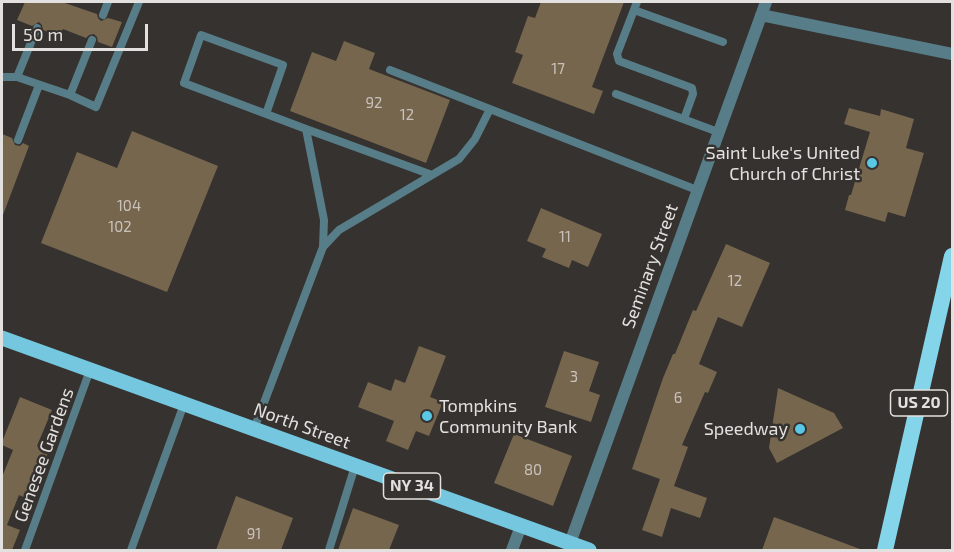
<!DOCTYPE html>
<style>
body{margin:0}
#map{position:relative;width:954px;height:552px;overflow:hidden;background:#35322f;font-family:"Exo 2",sans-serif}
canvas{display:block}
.frame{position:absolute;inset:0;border:3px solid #e3e1df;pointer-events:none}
.scale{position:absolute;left:12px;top:24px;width:136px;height:27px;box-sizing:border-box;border:3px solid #e3e1df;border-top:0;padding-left:8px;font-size:18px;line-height:21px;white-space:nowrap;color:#e3e1df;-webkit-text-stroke:4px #35322f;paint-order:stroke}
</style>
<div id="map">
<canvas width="954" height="552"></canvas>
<div class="frame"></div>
<div class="scale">50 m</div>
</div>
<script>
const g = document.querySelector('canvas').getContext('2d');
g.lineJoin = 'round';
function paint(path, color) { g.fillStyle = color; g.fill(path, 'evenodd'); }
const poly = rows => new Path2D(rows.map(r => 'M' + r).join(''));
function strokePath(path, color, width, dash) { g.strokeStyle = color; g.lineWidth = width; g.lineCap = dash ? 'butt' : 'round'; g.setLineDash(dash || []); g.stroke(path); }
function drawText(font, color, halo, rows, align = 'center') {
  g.font = font + ' "Exo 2",sans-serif'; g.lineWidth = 5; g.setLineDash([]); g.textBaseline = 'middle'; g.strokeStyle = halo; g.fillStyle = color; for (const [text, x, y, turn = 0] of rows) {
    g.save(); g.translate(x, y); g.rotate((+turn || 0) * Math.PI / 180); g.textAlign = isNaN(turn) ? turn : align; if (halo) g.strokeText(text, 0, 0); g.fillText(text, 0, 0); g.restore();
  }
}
paint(poly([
 [25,2,62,2,97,14,98,18,101,21,108,18,122,22,112,47,98,42,97,37,94,34,89,35,86,38,63,29,59,36,43,30,42,25,39,22,32,26,17,20],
 [541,2,624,2,592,87,603,91,594,114,512,83,523,55,515,52,528,16,535,18],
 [344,41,375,53,369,69,450,100,426,163,290,111,312,52,336,61],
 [849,108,880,116,881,109,914,119,906,148,924,153,905,217,888,212,885,222,845,210,849,195,851,195,870,132,844,124],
 [132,131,218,166,167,292,41,243,77,152,117,168],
 [2,134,12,138,15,145,20,146,23,143,29,146,3,215],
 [541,208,602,234,588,267,572,260,569,268,542,257,546,249,527,241],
 [726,244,770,263,742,327,718,317,699,364,717,372,708,393,705,392,682,445,688,447,674,486,707,498,700,518,671,508,662,537,642,530,660,479,632,469,663,378,673,354,675,354,693,310,696,311],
 [419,346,446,356,430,397,443,402,429,436,416,431,408,450,386,441,394,421,358,407,368,382,391,391,395,379,405,383],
 [564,351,599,362,589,391,600,395,591,422,545,407],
 [778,388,834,413,843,428,777,463,769,448],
 [20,397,52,410,37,446,49,450,30,500,19,495,7,525,20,530,12,550,2,550,2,477,13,450,2,445,2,442],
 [514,434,572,456,553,506,494,483],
 [236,496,293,518,281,550,216,550],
 [353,508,399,525,389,550,338,550],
 [774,517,860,549,860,550,762,550]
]), '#76664e');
strokePath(poly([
 [637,2,617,54,619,61,692,88,693,94,684,119],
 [634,10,723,42],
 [103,15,108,2],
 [390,70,697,190],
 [2,77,17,77,70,95,96,107,139,2],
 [17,77,37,28],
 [616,94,718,132],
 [70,95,92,40],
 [266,114,283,65,201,35,184,83,306,129,432,175],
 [18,140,39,85],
 [323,247,339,230,459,159,475,139,490,109],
 [254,429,323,247,324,220,306,129],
 [25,550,90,370],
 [131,550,184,404],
 [329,550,355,466]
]), '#577d88', 8);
strokePath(poly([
 [761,15,952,54],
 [570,543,766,2],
 [512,550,521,526]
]), '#577d88', 12);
strokePath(poly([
 [2,338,589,550]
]), '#74c7de', 15);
strokePath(poly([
 [885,550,952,256]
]), '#84d4ea', 16);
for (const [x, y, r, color] of [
 [872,163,6,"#5ac8e5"],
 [427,416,6,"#5ac8e5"],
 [800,429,6,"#5ac8e5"]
]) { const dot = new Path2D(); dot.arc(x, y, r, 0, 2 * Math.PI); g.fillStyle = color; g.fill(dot); strokePath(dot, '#35322f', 2); }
drawText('15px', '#c8c2bb', null, [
 ["17",558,69],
 ["92",374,103],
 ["12",407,115],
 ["104",129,206],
 ["102",120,227],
 ["11",565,237],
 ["12",735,281],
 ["3",574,377],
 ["6",678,398],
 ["80",533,470],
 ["91",254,534]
]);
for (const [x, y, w] of [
 [919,403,57],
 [412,486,57]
]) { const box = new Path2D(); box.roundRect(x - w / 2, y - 13, w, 26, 4.5); g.fillStyle = '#35322f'; g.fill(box); strokePath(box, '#e3e1df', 1.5); }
drawText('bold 16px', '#e3e1df', null, [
 ["US 20",919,403],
 ["NY 34",412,486]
]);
drawText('18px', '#e3e1df', '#35322f', [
 ["Saint Luke's United",860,153],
 ["Church of Christ",860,174],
 ["Tompkins",439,406,"left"],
 ["Community Bank",439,427,"left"],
 ["Speedway",788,429]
], 'right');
drawText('18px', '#e3e1df', '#35322f', [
 ["Seminary Street",650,266,-70],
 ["North Street",302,426,20],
 ["Genesee Gardens",44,455,-70]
]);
</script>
